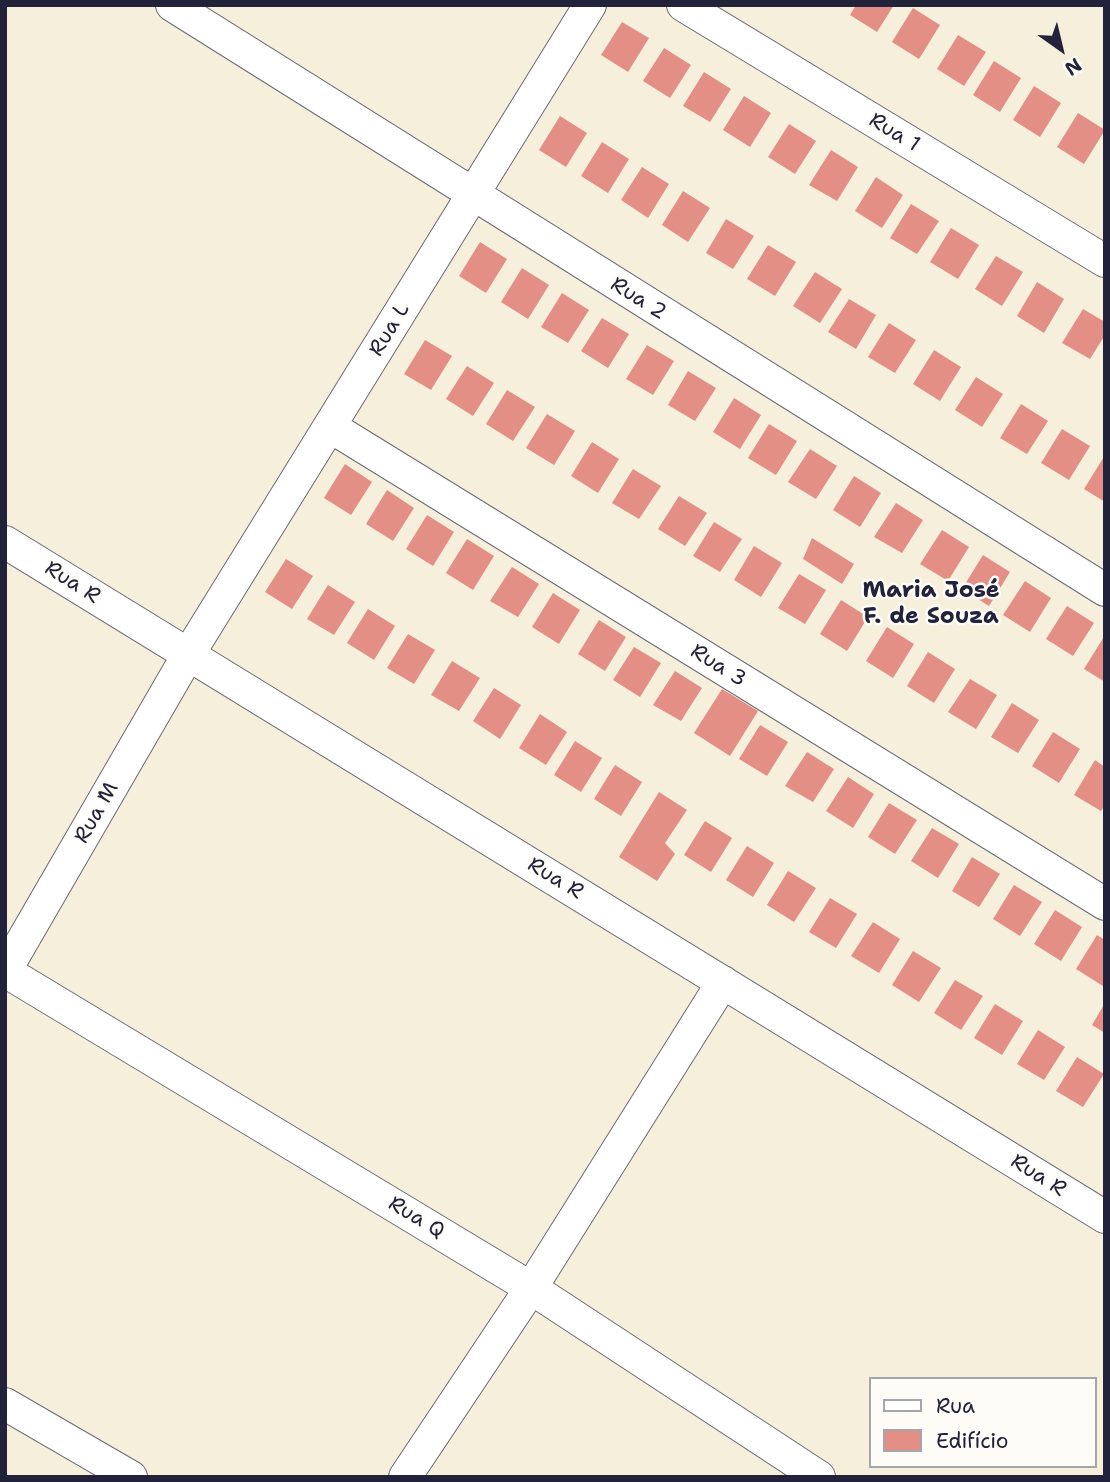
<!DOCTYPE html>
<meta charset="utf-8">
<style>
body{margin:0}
#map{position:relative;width:1110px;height:1482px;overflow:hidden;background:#f6efdc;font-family:"Shantell Sans",sans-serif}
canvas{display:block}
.frame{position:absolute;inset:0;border:7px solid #22223b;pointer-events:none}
.legend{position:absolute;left:869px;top:1377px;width:228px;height:91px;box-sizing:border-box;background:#fdfcf7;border:2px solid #a5a5ac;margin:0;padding:9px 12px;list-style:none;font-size:21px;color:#22223b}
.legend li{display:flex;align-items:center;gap:14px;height:35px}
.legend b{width:35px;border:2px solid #a5a5ac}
.north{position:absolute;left:1026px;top:14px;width:70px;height:70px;-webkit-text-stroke:5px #fdfcf7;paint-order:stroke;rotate:146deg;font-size:19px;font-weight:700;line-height:28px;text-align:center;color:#22223b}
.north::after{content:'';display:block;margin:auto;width:24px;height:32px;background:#22223b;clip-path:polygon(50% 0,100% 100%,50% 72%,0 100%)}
</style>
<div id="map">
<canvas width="1110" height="1482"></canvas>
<div class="frame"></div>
<ul class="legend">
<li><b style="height:9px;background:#fff"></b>Rua</li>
<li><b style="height:19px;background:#e48f85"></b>Edifício</li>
</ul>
<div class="north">N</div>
</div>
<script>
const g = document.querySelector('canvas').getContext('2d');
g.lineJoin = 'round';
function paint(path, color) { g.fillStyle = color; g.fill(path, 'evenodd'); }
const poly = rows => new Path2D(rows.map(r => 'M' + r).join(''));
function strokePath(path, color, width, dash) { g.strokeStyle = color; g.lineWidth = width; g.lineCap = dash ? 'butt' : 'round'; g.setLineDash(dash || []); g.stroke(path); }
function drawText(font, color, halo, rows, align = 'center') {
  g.font = font + ' "Shantell Sans",sans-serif'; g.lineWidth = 5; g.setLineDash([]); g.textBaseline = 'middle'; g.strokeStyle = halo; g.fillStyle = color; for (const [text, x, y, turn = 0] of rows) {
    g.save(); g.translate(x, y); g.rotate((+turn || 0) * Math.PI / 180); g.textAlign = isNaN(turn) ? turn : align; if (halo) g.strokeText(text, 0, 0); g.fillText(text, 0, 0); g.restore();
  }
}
paint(poly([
 [856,5,894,5,877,32,850,15],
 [913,8,940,25,919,59,892,42],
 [622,22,649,38,628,72,601,55],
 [958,35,986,52,964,86,937,69],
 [664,48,691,65,670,98,643,81],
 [994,61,1021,78,1000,112,973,95],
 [704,72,731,89,710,122,683,106],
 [1034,86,1061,103,1040,137,1013,120],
 [744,96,771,113,750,147,723,130],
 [1078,113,1105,130,1084,164,1057,147],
 [560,116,587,133,566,167,539,150],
 [789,124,816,141,795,174,768,157],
 [602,142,629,159,608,193,581,176],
 [831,150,858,167,837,201,809,185],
 [642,167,669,184,648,218,621,200],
 [876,177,903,195,882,228,855,211],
 [683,191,710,208,688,242,662,225],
 [911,204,939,221,917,254,890,238],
 [726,219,754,236,733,269,706,253],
 [951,228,979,245,958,279,930,262],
 [480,242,507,259,486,293,459,276],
 [768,245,796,262,775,296,747,279],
 [996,256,1023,272,1002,306,975,289],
 [522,268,549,285,528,319,501,302],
 [815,272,842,289,820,323,793,306],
 [1037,282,1064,299,1044,333,1017,316],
 [562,293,589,310,568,343,541,327],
 [849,299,876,315,856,349,828,332],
 [1083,309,1105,322,1105,335,1090,359,1062,343],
 [602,318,629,334,608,368,581,351],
 [889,323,916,340,895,373,868,357],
 [425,340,452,356,431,390,404,374],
 [647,345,674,361,653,395,626,379],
 [934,350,961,367,940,401,913,384],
 [467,366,494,383,473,416,446,399],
 [688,371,716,388,695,421,668,405],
 [976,377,1003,394,982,427,955,410],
 [507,390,535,407,513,441,486,424],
 [734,398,761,415,740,449,713,432],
 [1021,404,1048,421,1027,454,1000,438],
 [547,414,575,431,554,465,526,448],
 [769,424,797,441,776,475,748,458],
 [1062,429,1090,446,1069,480,1041,463],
 [592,442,619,459,598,493,571,476],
 [810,449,837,466,816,499,788,482],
 [1105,455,1105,502,1084,489],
 [345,464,372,482,351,515,324,498],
 [633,469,661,486,639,519,612,503],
 [854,476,881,493,860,527,833,510],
 [387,490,414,508,393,541,366,524],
 [679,496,707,513,685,546,658,529],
 [896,503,923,520,902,553,874,537],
 [427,515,454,532,433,566,406,549],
 [714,522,742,539,720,572,693,556],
 [942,530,969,547,948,581,920,564],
 [812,538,854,564,842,584,803,559],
 [467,539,494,556,473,590,446,573],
 [754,546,782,563,761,597,734,580],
 [983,555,1010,572,989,606,962,589],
 [286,559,313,576,292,609,265,592],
 [512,567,539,584,518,617,490,601],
 [799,574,826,590,805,624,778,608],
 [1025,581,1051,598,1030,632,1003,615],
 [328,585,355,602,334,635,307,619],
 [553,593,580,610,559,644,532,627],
 [841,600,868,617,847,651,820,634],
 [1067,606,1094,623,1073,656,1046,639],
 [368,609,395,626,374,660,347,643],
 [599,620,626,637,605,671,578,654],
 [887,627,914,644,893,678,866,661],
 [408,634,435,650,414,684,387,668],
 [1105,635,1105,682,1084,669],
 [634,647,661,663,640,697,613,680],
 [928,652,955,669,934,703,907,686],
 [452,661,480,678,459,711,431,695],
 [675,671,702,688,681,721,653,705],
 [970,679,997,695,976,729,948,712],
 [494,688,521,705,500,739,473,721],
 [722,689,758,711,730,756,694,733],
 [1012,703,1039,720,1018,753,991,737],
 [540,714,567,732,546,765,519,748],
 [760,725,788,742,767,776,739,759],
 [1053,732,1080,749,1059,783,1032,766],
 [575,741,602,758,581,792,554,775],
 [807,752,834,769,813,802,785,786],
 [1095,760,1105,767,1105,805,1101,811,1074,795],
 [615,765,642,782,621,816,594,799],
 [848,777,874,794,853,828,826,811],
 [659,792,687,810,665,843,675,854,657,881,619,857],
 [889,803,917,820,895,854,868,837],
 [705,821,732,838,711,872,684,855],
 [932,828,959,844,938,878,911,861],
 [747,846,774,863,753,897,726,880],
 [972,857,1000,874,979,907,952,891],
 [788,871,816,888,794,922,767,905],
 [1014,885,1042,902,1020,936,993,919],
 [830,898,857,914,836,948,809,932],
 [1055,910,1082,927,1061,961,1034,944],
 [873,922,900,939,879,973,851,956],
 [1097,935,1105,940,1103,986,1076,969],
 [913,951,941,968,919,1002,892,985],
 [955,980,983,996,961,1030,934,1013],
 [1105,1003,1105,1033,1092,1025],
 [995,1004,1023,1021,1002,1055,974,1038],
 [1038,1030,1065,1047,1044,1080,1017,1064],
 [1077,1057,1104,1074,1083,1107,1056,1091]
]), '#e48f85');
const minor = poly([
 [172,5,1105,590],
 [683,5,1105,261],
 [331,427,1105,904],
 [5,542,1105,1217],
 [5,971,188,655,590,5],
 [5,971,531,1288,819,1477],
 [5,1404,131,1477],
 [405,1477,531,1288,723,982]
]);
strokePath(minor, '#6c6a73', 34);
strokePath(minor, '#fff', 32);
drawText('21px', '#22223b', '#fdfcf7', [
 ["Rua 1",894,133,31],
 ["Rua 2",638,299,32],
 ["Rua L",390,330,-59],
 ["Rua R",72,583,32],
 ["Rua 3",718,666,32],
 ["Rua M",97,813,-60],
 ["Rua R",555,879,31],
 ["Rua R",1038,1176,32],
 ["Rua Q",416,1218,31]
]);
drawText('bold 23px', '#22223b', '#fdfcf7', [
 ["Maria José",931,591],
 ["F. de Souza",931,617]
]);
</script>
